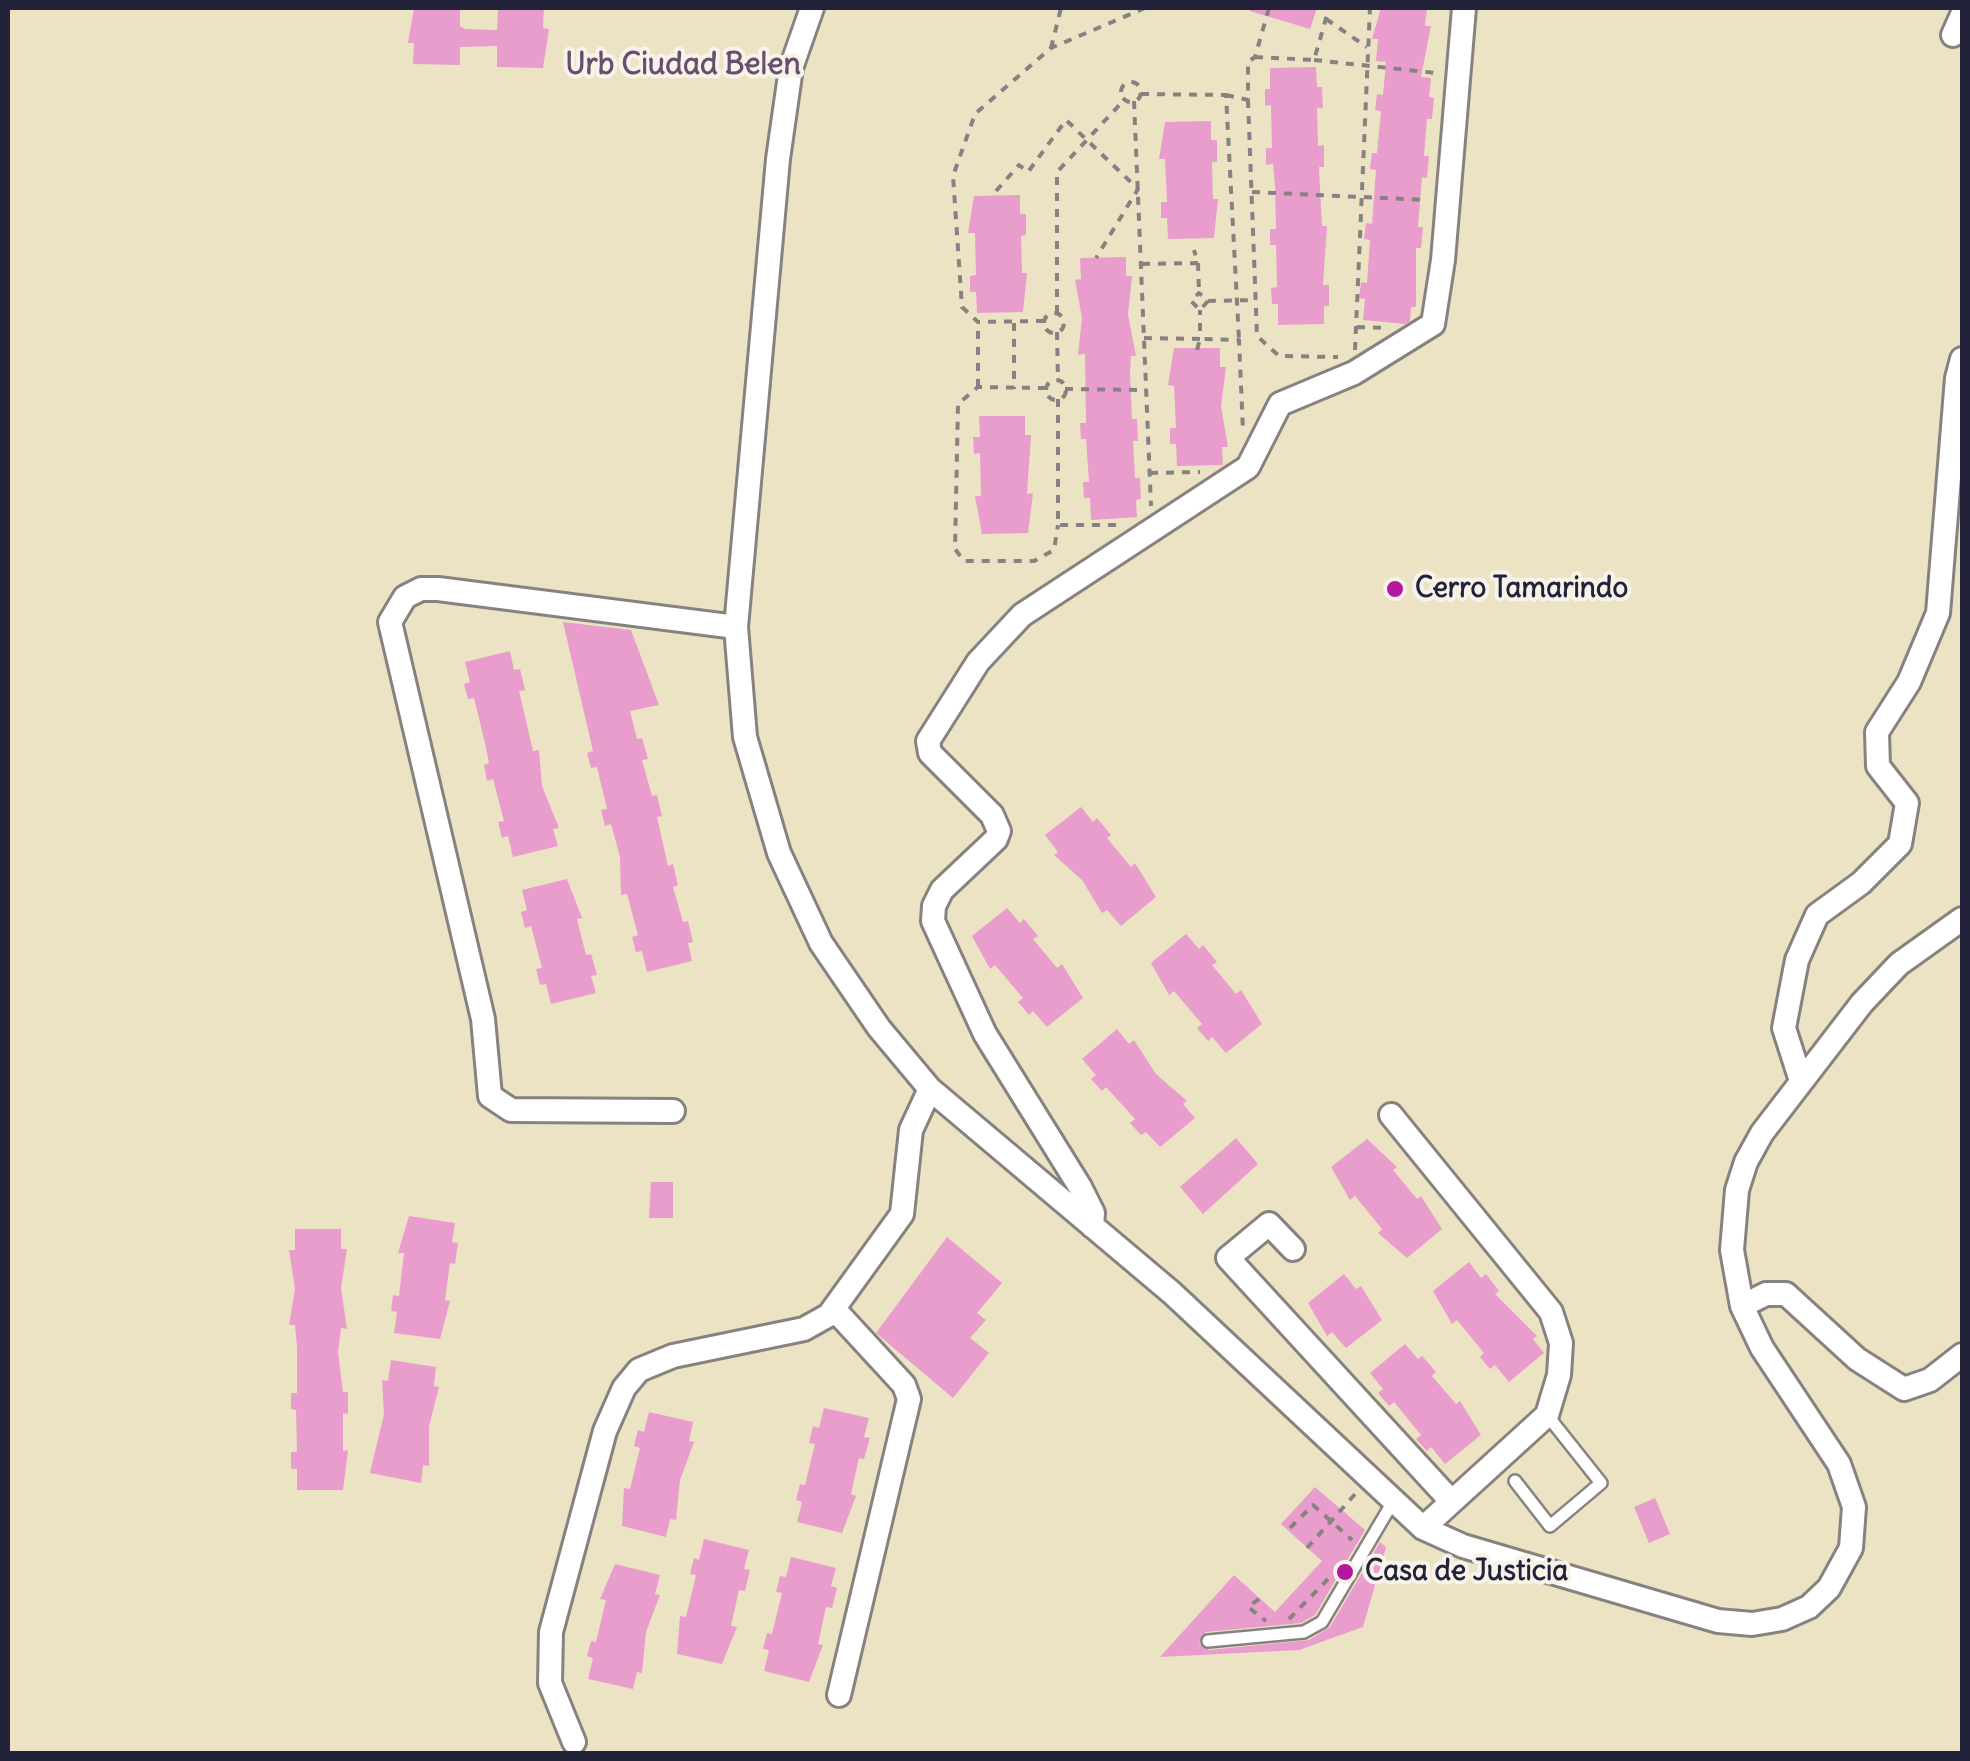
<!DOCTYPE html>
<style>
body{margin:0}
#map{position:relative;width:1970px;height:1761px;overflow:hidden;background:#ece3c4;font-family:Delius,sans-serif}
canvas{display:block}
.frame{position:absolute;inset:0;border:10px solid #22223b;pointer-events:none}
</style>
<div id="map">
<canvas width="1970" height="1761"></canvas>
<div class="frame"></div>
</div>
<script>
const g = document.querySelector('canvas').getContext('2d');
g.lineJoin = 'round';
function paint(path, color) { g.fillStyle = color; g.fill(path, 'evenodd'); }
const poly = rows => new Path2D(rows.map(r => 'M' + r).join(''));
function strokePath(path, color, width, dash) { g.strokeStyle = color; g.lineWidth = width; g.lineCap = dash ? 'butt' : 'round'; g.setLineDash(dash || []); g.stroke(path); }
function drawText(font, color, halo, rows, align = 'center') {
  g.font = font + ' Delius,sans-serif'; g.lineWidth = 8; g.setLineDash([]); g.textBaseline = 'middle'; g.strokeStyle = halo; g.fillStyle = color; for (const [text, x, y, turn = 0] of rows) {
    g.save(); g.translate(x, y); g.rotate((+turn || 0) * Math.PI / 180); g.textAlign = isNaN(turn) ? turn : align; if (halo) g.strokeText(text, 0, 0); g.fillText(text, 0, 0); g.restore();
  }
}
paint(poly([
 [414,8,460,8,460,26,465,29,497,30,498,8,544,8,543,28,549,29,543,68,497,67,497,46,460,47,460,65,413,64,414,43,408,43],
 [1251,8,1317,8,1310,29,1250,11],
 [1381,8,1427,8,1425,26,1431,26,1421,77,1431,78,1429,97,1434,98,1432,119,1427,119,1424,156,1429,156,1427,178,1422,177,1418,227,1423,227,1421,248,1416,248,1416,307,1411,307,1410,321,1405,324,1363,320,1365,299,1359,298,1361,282,1367,283,1370,240,1364,239,1366,223,1372,224,1376,170,1370,169,1372,153,1377,153,1381,111,1375,110,1377,94,1383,95,1386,62,1376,61,1378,39,1372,39],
 [1316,67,1317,87,1322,87,1323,108,1317,108,1318,146,1324,145,1324,167,1319,167,1322,226,1327,226,1323,285,1329,285,1329,306,1324,306,1324,324,1278,325,1278,304,1272,304,1271,288,1277,287,1276,245,1270,245,1270,229,1276,229,1275,186,1273,164,1266,165,1266,148,1272,148,1271,105,1265,106,1265,89,1270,89,1270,68],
 [1211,121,1211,140,1217,140,1217,162,1212,162,1213,199,1218,199,1214,238,1168,239,1167,218,1161,218,1161,202,1167,202,1165,159,1159,159,1165,122],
 [1020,195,1020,214,1026,214,1026,235,1021,236,1022,273,1027,273,1023,312,977,313,976,292,970,292,970,276,976,275,975,233,968,233,974,196],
 [1126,257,1126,276,1132,276,1128,315,1136,356,1131,356,1130,374,1132,419,1137,419,1138,441,1133,441,1135,478,1140,478,1141,499,1136,500,1137,517,1091,520,1090,498,1084,498,1083,482,1089,482,1086,439,1081,439,1080,423,1086,423,1085,354,1078,355,1082,318,1075,280,1081,279,1080,258],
 [1174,348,1220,348,1220,367,1226,367,1221,406,1228,447,1222,447,1223,465,1177,466,1176,444,1170,444,1170,428,1176,428,1174,386,1168,385],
 [979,416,1025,416,1025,435,1031,435,1027,494,1033,493,1028,533,982,534,975,496,981,496,980,453,974,454,973,437,980,437],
 [563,622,631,630,659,705,630,711,637,739,642,738,648,759,642,760,652,796,657,795,662,816,657,817,668,866,673,864,678,885,673,887,683,922,688,921,693,942,688,943,692,961,647,972,642,951,636,952,632,937,638,935,627,894,621,895,620,857,611,824,605,826,601,810,607,809,597,767,591,768,587,753,593,751],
 [510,651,514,670,520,669,525,690,519,691,533,751,539,750,542,786,559,828,553,829,558,846,513,857,508,836,502,838,498,822,504,821,493,779,487,781,484,765,489,763,485,743,474,698,468,699,464,684,470,682,465,662],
 [1081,807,1093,822,1097,818,1111,835,1107,838,1131,867,1135,863,1156,897,1121,926,1107,910,1102,913,1082,880,1054,855,1058,852,1045,835],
 [567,879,582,918,577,919,586,955,591,954,597,975,591,976,596,993,551,1004,546,984,540,985,536,969,542,968,531,926,525,928,521,912,527,910,522,890],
 [1007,908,1020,923,1024,919,1038,936,1033,939,1057,968,1062,964,1083,998,1047,1027,1033,1011,1029,1015,1018,1002,1023,998,995,965,990,969,972,936],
 [1186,934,1199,949,1203,945,1217,962,1212,965,1236,994,1241,990,1262,1024,1226,1053,1212,1037,1208,1041,1197,1028,1202,1024,1174,991,1169,995,1151,963],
 [1117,1029,1129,1044,1134,1040,1156,1074,1187,1101,1183,1104,1195,1118,1160,1147,1146,1132,1141,1135,1130,1123,1135,1119,1106,1087,1102,1091,1091,1079,1096,1075,1082,1059],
 [1236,1138,1258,1164,1203,1214,1180,1187],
 [1367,1139,1397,1167,1393,1170,1417,1199,1421,1196,1442,1229,1407,1258,1378,1233,1382,1229,1355,1196,1350,1200,1331,1167],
 [651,1182,673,1182,673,1218,649,1218],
 [409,1216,455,1223,452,1242,458,1243,455,1264,450,1263,445,1300,450,1301,440,1339,394,1333,397,1312,391,1311,393,1295,399,1296,404,1253,398,1253],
 [295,1229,341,1229,341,1249,347,1249,341,1288,347,1329,341,1328,338,1352,343,1392,348,1392,348,1414,343,1413,343,1451,348,1450,343,1490,297,1490,297,1469,291,1469,291,1452,297,1452,296,1410,291,1409,291,1393,297,1393,297,1347,295,1325,289,1325,295,1289,289,1250,295,1250],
 [947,1237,1002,1283,977,1313,986,1320,970,1338,989,1353,953,1398,876,1333],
 [1469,1262,1481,1278,1486,1274,1499,1291,1495,1294,1537,1336,1533,1339,1544,1353,1509,1382,1495,1365,1490,1369,1480,1357,1484,1353,1457,1320,1452,1324,1433,1291],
 [1344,1274,1356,1289,1361,1286,1382,1320,1346,1348,1332,1332,1327,1336,1308,1303],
 [1405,1344,1418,1359,1422,1356,1436,1372,1432,1376,1456,1404,1460,1401,1481,1435,1445,1464,1431,1447,1427,1451,1416,1439,1421,1435,1394,1402,1389,1406,1378,1393,1383,1389,1370,1373],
 [391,1360,436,1367,434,1386,439,1387,429,1426,429,1466,423,1465,421,1483,370,1473,384,1414,382,1380,388,1381],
 [824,1408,869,1418,864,1437,870,1438,864,1459,859,1458,851,1494,856,1496,842,1533,797,1522,802,1502,796,1500,800,1484,805,1485,815,1444,809,1443,813,1426,819,1428],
 [649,1412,693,1422,689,1441,694,1442,680,1480,676,1520,670,1519,666,1537,622,1526,624,1488,630,1489,640,1448,634,1446,638,1430,644,1432],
 [1315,1487,1365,1530,1315,1615,1301,1623,1206,1632,1199,1643,1209,1650,1309,1640,1330,1627,1380,1542,1386,1547,1363,1627,1299,1650,1160,1657,1234,1575,1275,1612,1322,1561,1281,1524],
 [1655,1498,1670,1534,1649,1543,1634,1507],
 [704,1539,749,1550,744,1569,750,1570,745,1591,739,1590,731,1626,737,1627,722,1664,677,1654,680,1616,686,1617,696,1575,690,1574,694,1558,699,1560],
 [791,1557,836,1568,831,1586,837,1588,832,1608,826,1607,818,1644,823,1645,809,1682,764,1671,769,1650,763,1649,767,1633,772,1634,782,1593,776,1592,780,1576,786,1577],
 [615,1564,660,1575,655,1594,660,1595,646,1632,642,1673,637,1672,633,1689,588,1679,593,1658,587,1656,591,1641,596,1642,606,1600,600,1599]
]), '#e99dcd');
const service = poly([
 [1515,1481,1550,1526,1601,1483,1547,1415],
 [1208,1641,1304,1632,1322,1622,1394,1500]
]);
const minor = poly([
 [812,8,791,68,778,159,736,627,745,737,779,853,821,943,879,1028,930,1089,1172,1293,1423,1528,1463,1546,1718,1621,1752,1624,1782,1619,1809,1607,1829,1588,1851,1548,1854,1507,1839,1464,1762,1348,1742,1306,1732,1250,1737,1190,1746,1162,1762,1133,1862,1003,1899,964,1962,919],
 [1953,35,1962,15],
 [1801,1081,1784,1028,1797,960,1817,915,1861,883,1900,844,1907,803,1878,766,1877,732,1909,682,1938,613,1957,378,1962,359],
 [673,1111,511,1110,490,1096,483,1019,390,622,405,597,421,589,438,589,736,627],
 [1391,1115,1551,1312,1561,1343,1559,1375,1547,1415,1423,1528],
 [1092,1226,1093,1213,1080,1187,985,1034,933,921,934,906,942,890,996,839,999,831,992,815,930,753,928,741,978,662,1022,615,1248,467,1280,404,1354,373,1433,324,1443,260,1464,8],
 [1293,1249,1269,1224,1228,1258,1451,1501],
 [1742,1306,1766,1294,1786,1294,1857,1359,1904,1389,1930,1380,1962,1355],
 [834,1309,904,1385,909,1399,839,1695],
 [574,1742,550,1683,551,1632,605,1431,624,1388,639,1370,673,1356,804,1329,829,1315,902,1214,911,1130,930,1089]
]);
strokePath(service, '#878280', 16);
strokePath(minor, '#878280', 28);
strokePath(poly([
 [1326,19,1367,47],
 [1051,48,1061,8],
 [1255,57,1314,60,1329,8],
 [1314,60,1436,73],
 '1121 92a10 10 0 1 1 20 0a10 10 0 1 1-20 0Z',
 [1141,94,1226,95,1239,340],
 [1226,95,1248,100,1248,62,1255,57,1269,8],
 [1248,100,1257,336,1279,356,1338,357],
 [1134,101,1151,506],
 [996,191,1019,165,1028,172,1066,120,1138,189,1096,258],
 [1252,192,1427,200],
 [1198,263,1199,293],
 [1142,264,1198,263,1194,250],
 [1208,301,1200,310,1191,301,1199,293,1208,301,1255,300],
 [1057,313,1057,172,1125,99],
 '1044 323a10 10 0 1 1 20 0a10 10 0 1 1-20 0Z',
 [1044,321,978,322,962,307,953,176,975,114,1051,48,1145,8],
 [1014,323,1014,389],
 [1357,327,1387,328],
 [1057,332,1058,380],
 [1144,338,1200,339,1200,310],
 [1197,350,1200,339,1239,340,1243,431],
 [1355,350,1370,8],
 '1046 390a10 10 0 1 1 20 0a10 10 0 1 1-20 0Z',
 [978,387,978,322],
 [1046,388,978,387,958,404,955,549,964,561,1034,561,1054,550,1058,525],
 [1065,389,1146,390],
 [1058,399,1058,525,1123,525],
 [1150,473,1200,472],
 [1290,1528,1313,1505,1352,1540],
 [1307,1548,1357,1492],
 [1259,1599,1248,1607,1266,1621],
 [1289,1619,1328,1579]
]), '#878280', 4, [8, 8]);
strokePath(service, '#fff', 11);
strokePath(minor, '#fff', 22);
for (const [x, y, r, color] of [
 [1395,589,10,"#b5179e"],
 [1345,1572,10,"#b5179e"]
]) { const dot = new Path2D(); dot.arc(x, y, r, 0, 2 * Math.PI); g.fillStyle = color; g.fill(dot); strokePath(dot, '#f7f3e8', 4); }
drawText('bold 28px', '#22223b', '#f7f3e8', [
 ["Cerro Tamarindo",1415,589],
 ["Casa de Justicia",1365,1572]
], 'left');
drawText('bold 30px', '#684d6e', '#f7f3e8', [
 ["Urb Ciudad Belen",683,65]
]);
</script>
